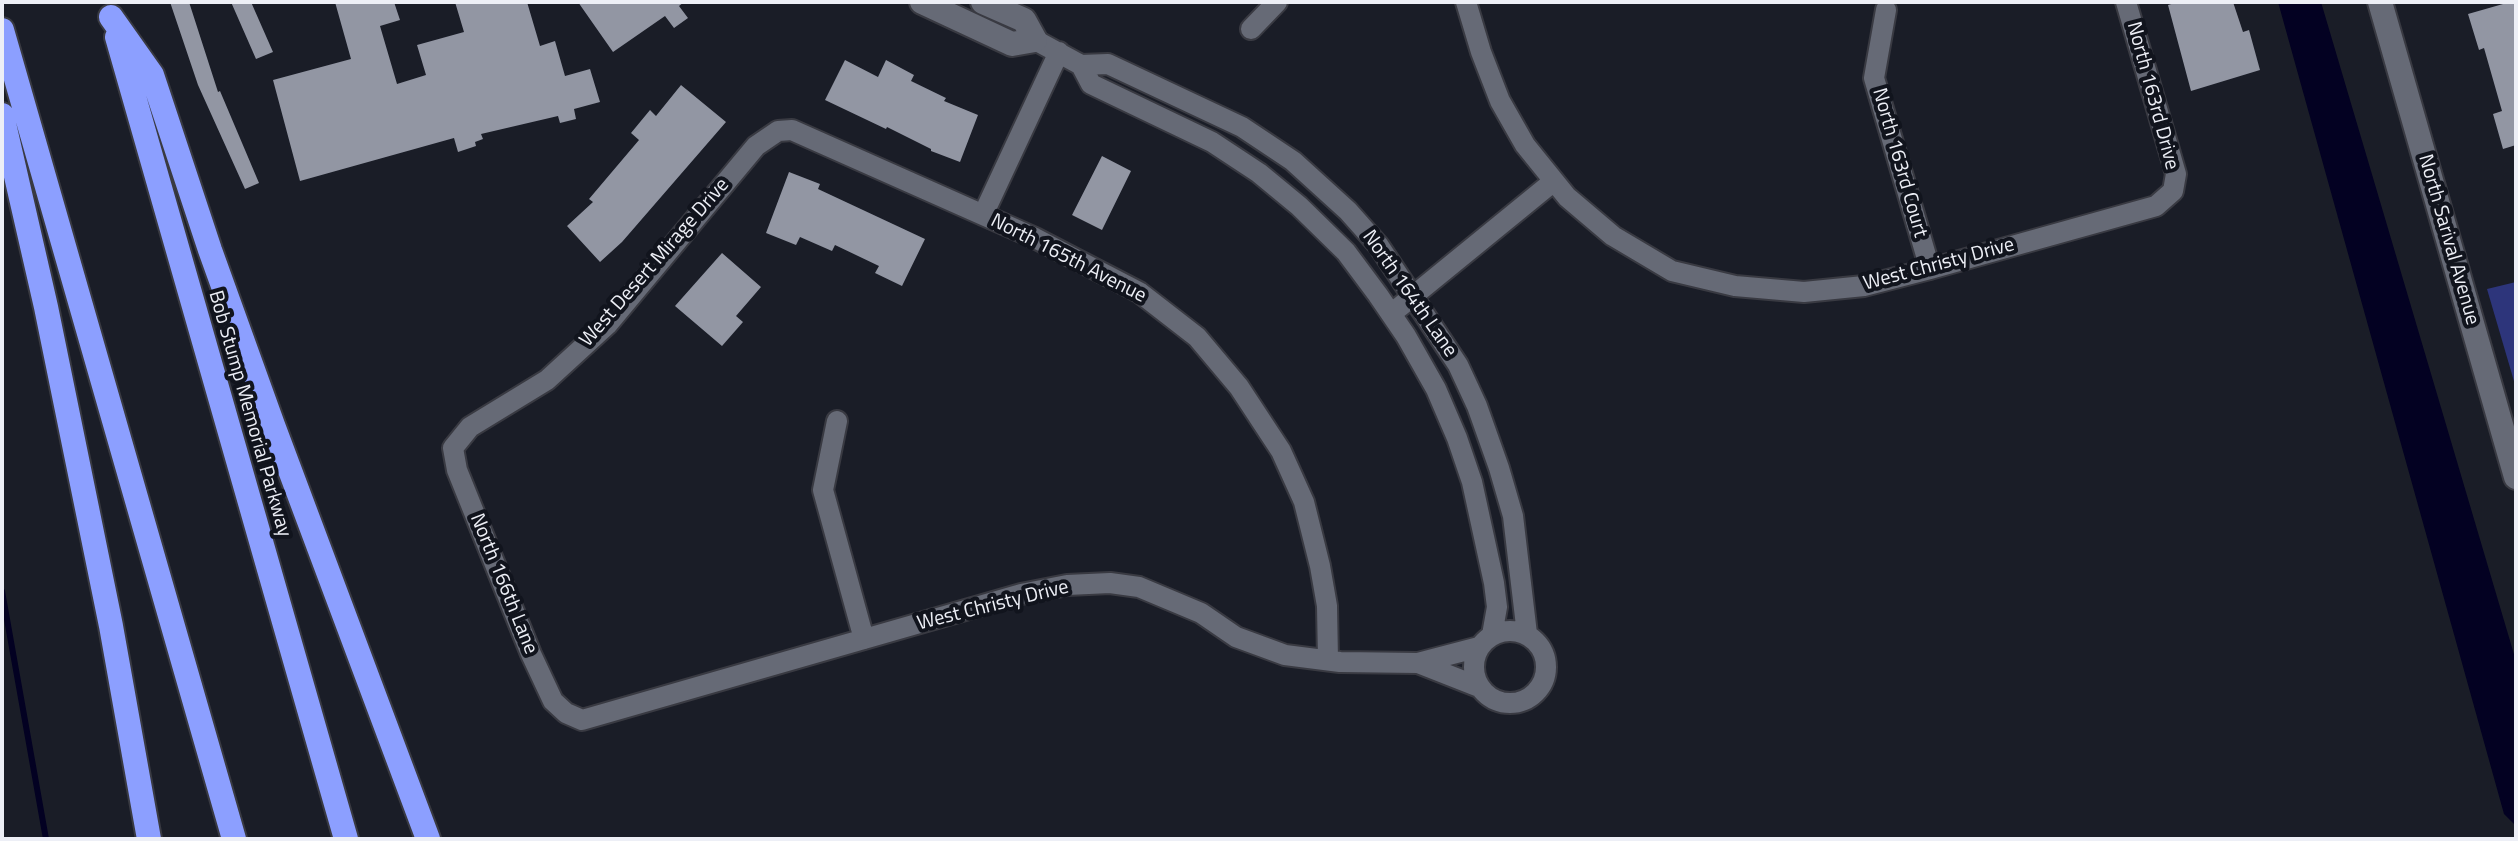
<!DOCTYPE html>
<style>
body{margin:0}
#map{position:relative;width:2518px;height:841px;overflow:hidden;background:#1a1d27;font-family:"Titillium Web",sans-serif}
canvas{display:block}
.frame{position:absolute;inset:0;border:4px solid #edeff6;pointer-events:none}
</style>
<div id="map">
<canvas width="2518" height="841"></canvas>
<div class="frame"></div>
</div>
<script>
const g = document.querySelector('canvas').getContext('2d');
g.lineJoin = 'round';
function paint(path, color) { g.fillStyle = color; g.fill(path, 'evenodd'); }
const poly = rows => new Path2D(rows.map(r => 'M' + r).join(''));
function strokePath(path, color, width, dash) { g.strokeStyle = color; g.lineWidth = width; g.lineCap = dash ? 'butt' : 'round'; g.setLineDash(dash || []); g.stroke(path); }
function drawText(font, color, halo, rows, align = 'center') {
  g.font = font + ' "Titillium Web",sans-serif'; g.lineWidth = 8; g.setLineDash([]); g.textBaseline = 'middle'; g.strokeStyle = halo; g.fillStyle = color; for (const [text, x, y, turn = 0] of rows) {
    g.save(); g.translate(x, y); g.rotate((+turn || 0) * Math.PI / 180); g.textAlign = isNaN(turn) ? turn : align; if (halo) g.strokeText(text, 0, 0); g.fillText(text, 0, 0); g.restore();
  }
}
paint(poly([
 [2516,282,2516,388,2487,289]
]), '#2d357b');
paint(poly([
 [2278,2,2321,2,2516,661,2516,826,2504,814]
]), '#030122');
strokePath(poly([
 [2,591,46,839]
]), '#030122', 6);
paint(poly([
 [170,2,189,2,218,92,220,91,259,183,245,189,198,85],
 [231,2,251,2,273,52,256,59],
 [335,2,394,2,400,20,380,26,397,84,426,75,417,45,464,32,455,2,527,2,540,46,555,41,565,76,590,69,600,102,574,109,576,119,560,123,558,116,481,134,483,139,475,142,476,146,458,152,454,138,300,181,273,80,351,59],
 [578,2,684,2,679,6,688,18,674,28,665,16,613,52],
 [2178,2,2233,2,2243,32,2249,30,2260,70,2191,91,2168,5],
 [2510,2,2516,2,2516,145,2503,149,2493,114,2502,111,2484,48,2479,50,2468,14],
 [845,60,878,77,886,60,914,75,911,81,946,98,944,101,978,115,960,162,931,151,931,149,887,127,886,129,825,100],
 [681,85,726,122,622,242,600,262,567,226,593,202,589,199,639,140,631,133,650,110,656,116],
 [1102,156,1131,171,1102,230,1072,215],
 [789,172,820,184,818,189,925,239,902,286,875,273,879,266,835,245,832,251,800,237,796,245,766,233],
 [722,253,761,287,736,316,743,322,722,346,675,306]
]), '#9296a3');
const street = poly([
 [1466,2,1481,52,1500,101,1525,145,1567,197,1613,236,1672,271,1735,286,1804,292,1864,286,1930,269,2156,206,2173,191,2176,174,2126,2],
 [1886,10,1874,78,1930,269],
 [1251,29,1277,2],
 [1035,40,1081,65,1108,64,1242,127,1293,161,1348,211,1379,246,1458,365,1477,406,1499,468,1513,516,1527,634],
 [1081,65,1091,84,1212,142,1259,173,1299,206,1346,252,1378,295,1406,336,1436,389,1457,438,1472,482,1494,583,1497,607,1492,635],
 [983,215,1059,52],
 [1391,314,1554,181],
 [837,421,823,490,864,639],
 '1474 667a36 36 0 1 1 72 0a36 36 0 1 1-72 0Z',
 [1328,660,1327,606,1320,566,1304,502,1281,451,1239,387,1197,337,1139,292,1035,238,792,130,778,131,756,146,607,325,547,380,470,427,453,448,457,470,531,654,553,701,566,713,582,720,1021,594,1067,585,1110,583,1139,587,1201,613,1236,637,1285,655,1340,662,1418,663,1479,647],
 [1418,663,1479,687]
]);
const secondary = poly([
 [922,2,1012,44,1035,40,1024,20,983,2],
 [2380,2,2516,477]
]);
const highway = poly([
 [111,17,152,75,210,250,273,425,428,839],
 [2,30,234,839],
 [117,37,346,839],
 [2,115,46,307,111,626,149,839]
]);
strokePath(street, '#393a42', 24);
strokePath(secondary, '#393a42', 28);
strokePath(highway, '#393a42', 28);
strokePath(street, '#666a76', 20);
strokePath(secondary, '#666a76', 24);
strokePath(highway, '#8c9fff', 24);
drawText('20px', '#edeff6', '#11141d', [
 ["North 163rd Drive",2152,96,75],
 ["North 163rd Court",1899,163,74],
 ["North Sarival Avenue",2448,240,74],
 ["North 165th Avenue",1068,259,27],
 ["West Desert Mirage Drive",655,263,-49],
 ["West Christy Drive",1939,265,-15],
 ["North 164th Lane",1409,294,55],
 ["Bob Stump Memorial Parkway",249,414,74],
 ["North 166th Lane",503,584,68],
 ["West Christy Drive",993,606,-14]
]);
</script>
